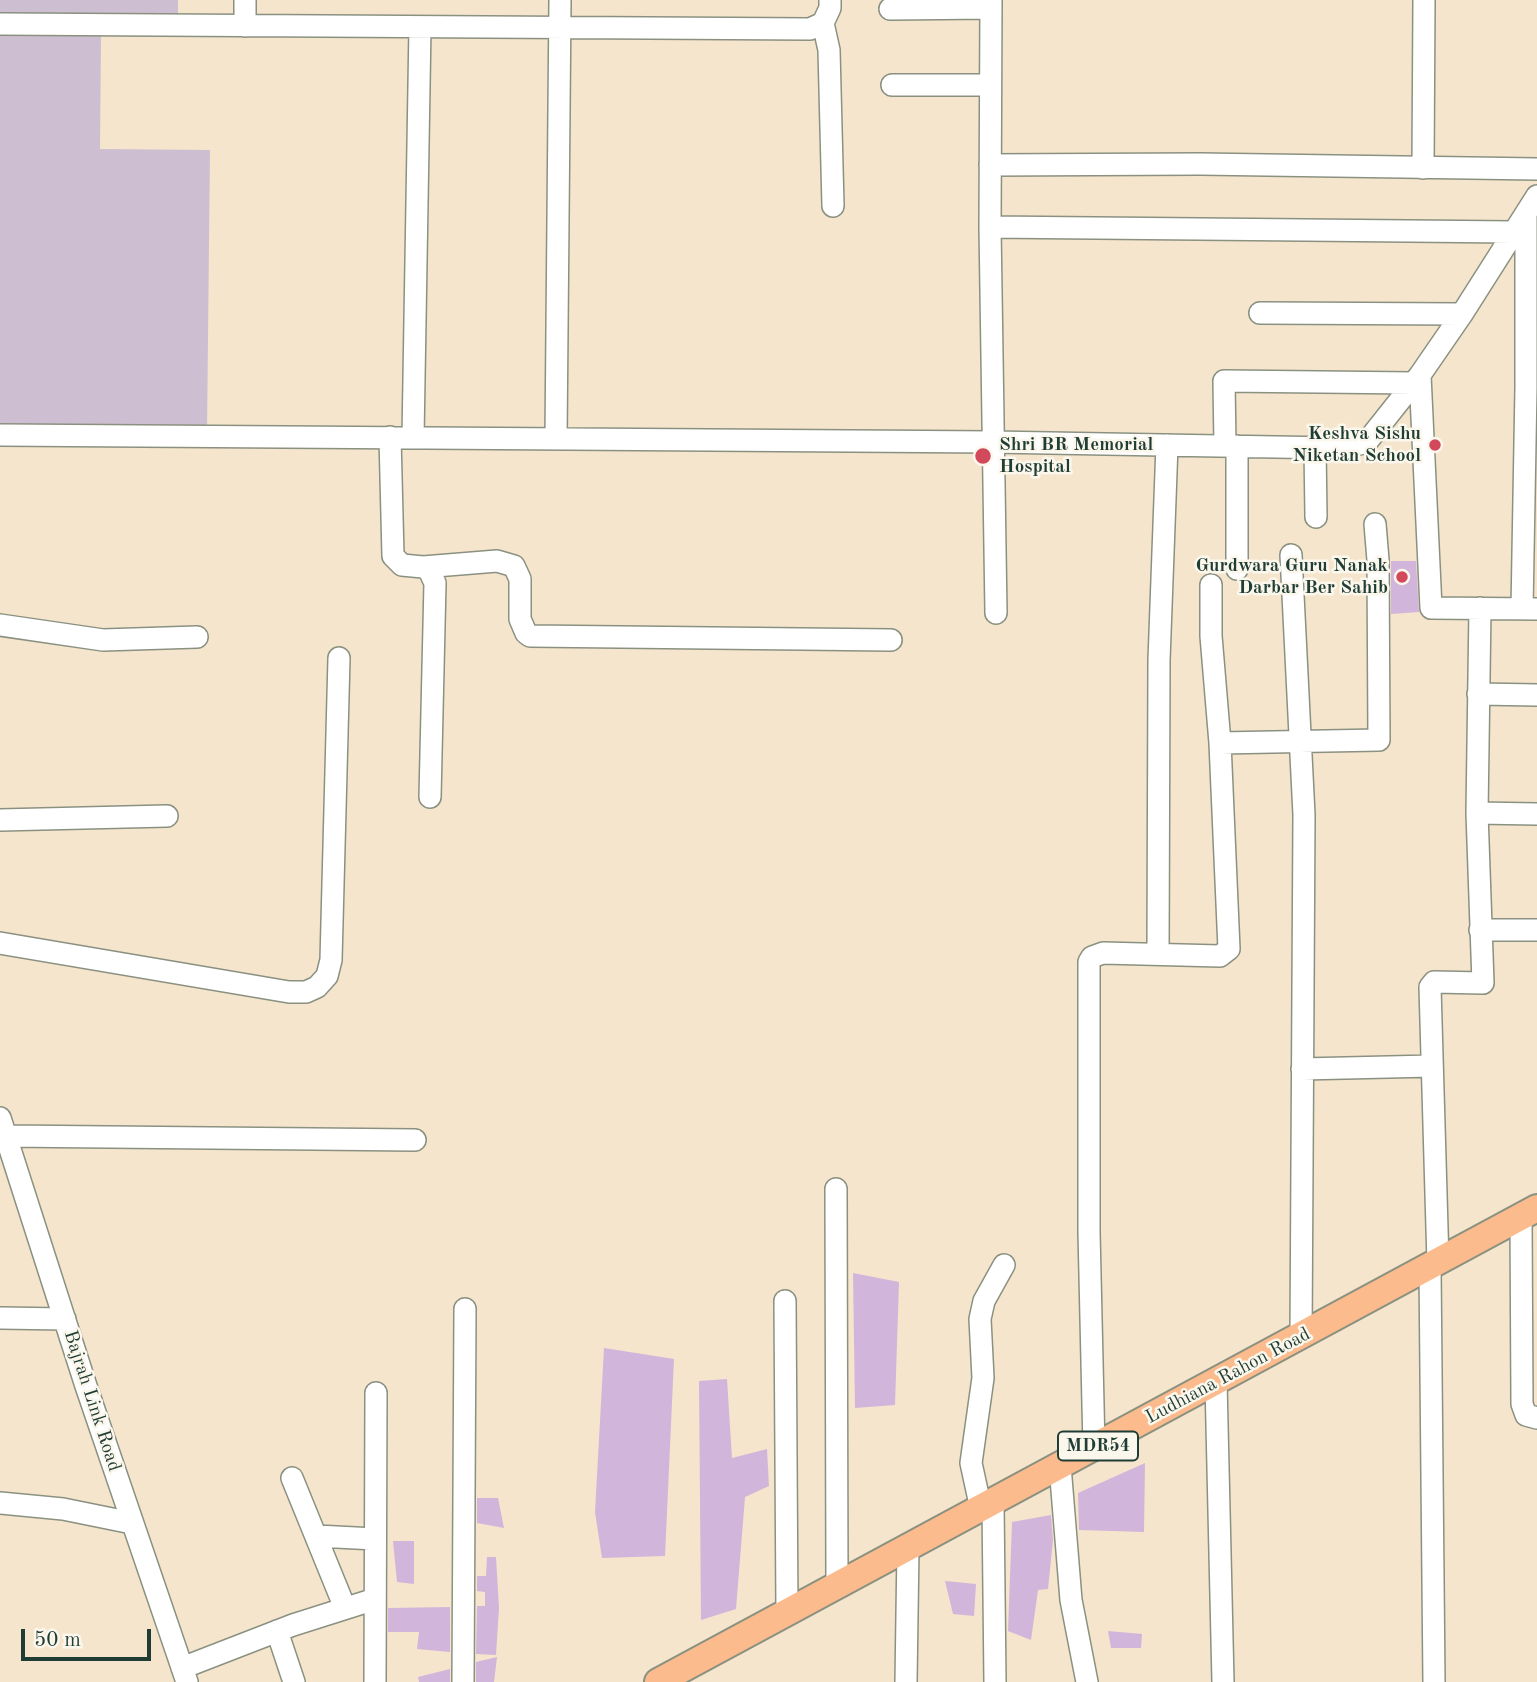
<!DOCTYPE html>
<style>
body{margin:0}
#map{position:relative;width:1537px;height:1682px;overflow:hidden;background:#f5e5cd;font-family:"Old Standard TT",serif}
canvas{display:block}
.scale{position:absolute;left:21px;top:1629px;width:130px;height:32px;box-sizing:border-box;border:4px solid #1f3d34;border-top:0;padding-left:9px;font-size:21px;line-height:24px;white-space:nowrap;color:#1f3d34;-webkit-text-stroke:5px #fbf7ec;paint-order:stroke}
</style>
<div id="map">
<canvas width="1537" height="1682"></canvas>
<div class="scale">50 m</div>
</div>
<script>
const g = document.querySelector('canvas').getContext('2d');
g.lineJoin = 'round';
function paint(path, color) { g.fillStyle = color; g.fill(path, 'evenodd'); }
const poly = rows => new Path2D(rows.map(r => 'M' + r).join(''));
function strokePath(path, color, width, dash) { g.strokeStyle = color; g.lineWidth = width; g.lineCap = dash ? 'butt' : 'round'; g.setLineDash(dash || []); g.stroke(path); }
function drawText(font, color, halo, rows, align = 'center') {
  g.font = font + ' "Old Standard TT",serif'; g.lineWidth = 5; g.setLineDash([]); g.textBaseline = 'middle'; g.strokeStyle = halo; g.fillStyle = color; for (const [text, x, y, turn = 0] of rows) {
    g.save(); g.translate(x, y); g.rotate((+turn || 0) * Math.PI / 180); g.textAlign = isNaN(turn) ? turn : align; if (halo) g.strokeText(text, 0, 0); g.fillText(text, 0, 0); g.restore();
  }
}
paint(poly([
 [0,0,178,0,178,37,101,36,100,149,210,150,207,433,0,431]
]), '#cebed1');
paint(poly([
 [1391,561,1416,561,1419,612,1391,614],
 [853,1273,899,1282,895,1405,855,1408],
 [604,1348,674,1359,665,1556,602,1558,595,1512],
 [727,1379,732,1458,767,1449,769,1486,745,1497,736,1609,701,1620,699,1381],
 [1145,1463,1144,1532,1079,1530,1078,1493],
 [477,1498,498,1498,504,1528,477,1523],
 [1051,1515,1053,1540,1048,1589,1038,1590,1031,1640,1008,1631,1012,1522],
 [393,1541,414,1541,414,1584,397,1582],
 [487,1557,496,1557,499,1608,496,1655,476,1654,477,1606,485,1606,485,1592,477,1591,477,1576,486,1576],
 [945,1581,976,1584,974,1616,953,1614],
 [450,1607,450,1652,417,1649,419,1632,388,1632,388,1608],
 [1108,1631,1142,1634,1141,1648,1111,1648],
 [497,1657,494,1682,476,1682,476,1662],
 [450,1669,450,1682,419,1682,418,1677]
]), '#d2b5da');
const minor = poly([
 [245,0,245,26],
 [991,0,990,227,996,613],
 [890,9,990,8],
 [823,23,829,50,833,206],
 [0,24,810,29,823,23,830,8,830,0],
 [892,85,990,85],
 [990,165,1200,164,1537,169],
 [1423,168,1424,0],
 [990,227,1513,232],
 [1260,313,1462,314],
 [1420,375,1431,608,1537,609],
 [0,435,993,442,1332,448,1366,443,1420,375,1462,314,1537,196],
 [390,437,393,556,402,565,423,567,429,570,435,583,430,797],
 [413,437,420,27],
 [556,439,560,0],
 [1225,446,1224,381,1414,383],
 [1237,446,1237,569],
 [1315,447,1316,517],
 [1291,555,1304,815,1301,1337],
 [423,567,497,561,514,566,520,579,520,619,526,633,530,636,891,640],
 [1522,609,1526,387,1526,214],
 [0,625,103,640,197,637],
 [1478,694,1537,695],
 [1220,743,1379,740,1378,560,1375,524],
 [1477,813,1537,814],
 [0,820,167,816],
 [1480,930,1537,930],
 [0,943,289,992,306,992,317,987,327,976,331,960,339,658],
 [1158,954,1159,660,1167,445],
 [1302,1069,1432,1066],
 [0,1118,86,1386,187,1682],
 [6,1136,415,1140],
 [836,1189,837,1586],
 [1521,1217,1522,1404,1526,1415,1537,1418],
 [1438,1263,1430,987,1434,982,1483,983,1477,813,1480,608],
 [1430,1268,1434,1682],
 [785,1301,787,1613],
 [0,1318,65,1319],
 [1216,1382,1223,1682],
 [1094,1448,1089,1232,1089,962,1092,957,1103,953,1220,956,1229,949,1220,743,1211,636,1211,585],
 [1060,1466,1071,1600,1087,1682],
 [292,1478,345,1608],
 [0,1503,63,1509,132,1523],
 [993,1503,995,1682],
 [981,1509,971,1463,983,1378,980,1319,984,1301,1004,1265],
 [317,1536,375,1539],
 [277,1631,294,1682],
 [182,1668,293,1625,375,1599],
 [375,1682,376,1393],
 [463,1682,465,1309],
 [906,1682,908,1548]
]);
const major = poly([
 [658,1682,1537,1208]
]);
strokePath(minor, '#8a9180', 24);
strokePath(major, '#8a9180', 30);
strokePath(minor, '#fff', 21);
strokePath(major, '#fbbb8c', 26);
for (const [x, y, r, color] of [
 [1435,445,7,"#d1495b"],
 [983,456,9,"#d1495b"],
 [1402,577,7,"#d1495b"]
]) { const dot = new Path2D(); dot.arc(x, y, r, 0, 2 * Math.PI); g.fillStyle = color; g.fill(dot); strokePath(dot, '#fbf7ec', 2.5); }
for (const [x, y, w] of [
 [1098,1446,80]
]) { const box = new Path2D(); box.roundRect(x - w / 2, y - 14.5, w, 29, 5); g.fillStyle = '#fbf7ec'; g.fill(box); strokePath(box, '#1f3d34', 2); }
drawText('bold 18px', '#1f3d34', null, [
 ["MDR54",1098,1446]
]);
drawText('bold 19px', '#1f3d34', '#fbf7ec', [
 ["Keshva Sishu",1421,434],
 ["Niketan School",1421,456],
 ["Shri BR Memorial",999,445,"left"],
 ["Hospital",999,467,"left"],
 ["Gurdwara Guru Nanak",1388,566],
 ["Darbar Ber Sahib",1388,588]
], 'right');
drawText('19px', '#1f3d34', '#fbf7ec', [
 ["Ludhiana Rahon Road",1228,1376,-28],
 ["Bajrah Link Road",92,1401,72]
]);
</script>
